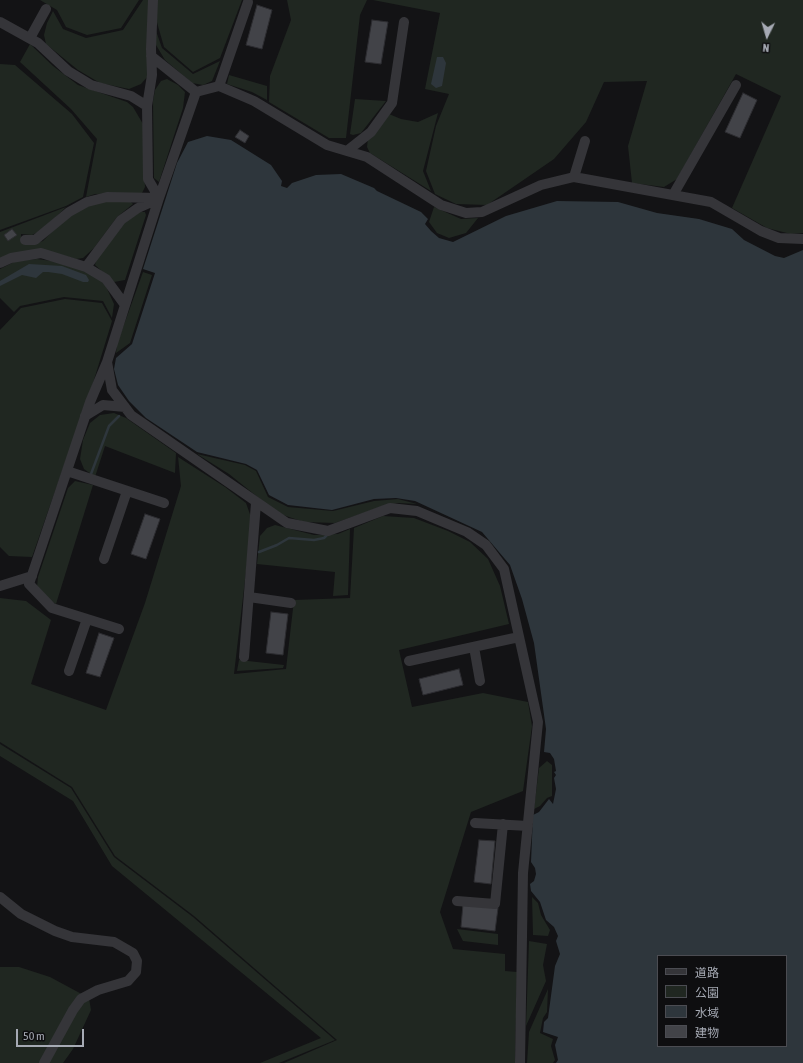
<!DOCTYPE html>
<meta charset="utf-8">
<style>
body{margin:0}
#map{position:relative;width:803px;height:1063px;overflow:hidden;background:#131315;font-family:"Asap Condensed","Noto Sans JP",sans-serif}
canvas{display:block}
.legend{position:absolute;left:657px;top:955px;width:130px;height:92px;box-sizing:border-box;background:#0e0e10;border:1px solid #4b4c52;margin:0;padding:5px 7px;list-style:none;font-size:12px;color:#a6aab4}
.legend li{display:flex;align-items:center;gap:8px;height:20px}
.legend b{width:20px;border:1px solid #4b4c52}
.north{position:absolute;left:747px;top:16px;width:40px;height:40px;-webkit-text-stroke:3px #0e0e10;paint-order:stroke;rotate:185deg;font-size:11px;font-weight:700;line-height:16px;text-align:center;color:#a6aab4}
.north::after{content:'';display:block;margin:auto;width:14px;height:18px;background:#a6aab4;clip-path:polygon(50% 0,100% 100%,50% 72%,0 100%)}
.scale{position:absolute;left:16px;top:1029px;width:68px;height:18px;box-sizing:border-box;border:2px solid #a6aab4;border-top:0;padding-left:5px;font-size:12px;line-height:14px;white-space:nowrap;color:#a6aab4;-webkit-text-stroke:3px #0e0e10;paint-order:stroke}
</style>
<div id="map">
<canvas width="803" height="1063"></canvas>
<ul class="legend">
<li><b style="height:5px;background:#353539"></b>道路</li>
<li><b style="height:11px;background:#202721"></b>公園</li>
<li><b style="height:11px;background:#2e363c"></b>水域</li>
<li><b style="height:11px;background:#424348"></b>建物</li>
</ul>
<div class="north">N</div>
<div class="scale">50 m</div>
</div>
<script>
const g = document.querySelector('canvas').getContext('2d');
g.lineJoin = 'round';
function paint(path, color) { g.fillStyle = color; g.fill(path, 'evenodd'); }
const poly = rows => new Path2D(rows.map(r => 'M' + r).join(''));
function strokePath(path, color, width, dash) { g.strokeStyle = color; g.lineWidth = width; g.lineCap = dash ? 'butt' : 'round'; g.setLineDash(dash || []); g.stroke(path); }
paint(poly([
 [40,0,139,0,121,28,87,35,66,27,57,10],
 [143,0,148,0,148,76,141,84,129,89,100,83,78,70,46,44,44,35,47,23,53,11,63,29,86,38,123,30],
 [157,0,242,0,220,58,193,72,164,47,156,19],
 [287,0,367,0,360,15,346,138,329,138,269,102,270,76,291,20],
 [373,0,803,0,803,233,791,234,767,228,732,208,781,96,736,74,677,179,664,187,632,183,628,146,647,81,604,82,586,122,554,159,487,205,456,204,435,194,426,171,436,126,449,94,425,89,440,13],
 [155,28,162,48,193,74,220,61,212,81,203,85,192,83,165,60,156,45],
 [30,44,53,66,78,85,127,102,133,107,143,124,145,187,142,193,95,194,86,197,97,139,71,109,20,62],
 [0,64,15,65,72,114,94,143,83,197,66,206,0,230],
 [229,75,267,86,267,100,252,92,227,84],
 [167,79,178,85,185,92,183,108,159,182,154,178,153,101,155,90,161,81],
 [355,99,386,101,361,133,353,135,350,134],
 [438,113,423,171,431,191,370,153,367,147,368,138,389,114,401,119,418,122],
 [129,200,133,204,117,217,94,248,83,258,76,259,51,252,0,258,0,232,66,207,44,229,32,235,21,234,21,241,32,244,43,241,65,218,84,207,105,201],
 [434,207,461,219,478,218,466,233,449,238,437,233,429,222],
 [140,212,145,212,146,215,125,280,114,282,95,265,96,260,124,223],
 [37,259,60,262,85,270,104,282,114,304,112,318,103,301,64,297,20,306,14,312,0,298,0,269,16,261],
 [143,272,152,275,130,343,116,353,117,344],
 [65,299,102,303,112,321,93,383,32,557,9,556,0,547,0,330,21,308],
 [114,413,126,418,176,453,175,473,105,446,95,477,84,469,80,459,83,440,90,423,100,415],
 [197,454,245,465,256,471,268,497,288,507,333,511,374,501,398,499,417,504,398,503,383,506,335,523,304,522,283,515,265,503,229,474],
 [178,457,225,487,246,503,252,520,234,674,286,669,294,600,350,598,354,528,383,516,414,518,448,531,470,542,488,559,500,586,509,624,399,650,412,707,483,693,528,702,532,726,523,791,471,812,440,912,453,949,505,954,505,971,517,972,515,1063,284,1063,337,1040,194,916,115,856,72,787,0,742,0,598,26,601,51,620,31,684,106,710,145,603,181,486],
 [75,481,93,485,56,604,47,599,37,587,38,577,68,488],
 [275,525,314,535,338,534,350,529,348,595,333,596,335,572,257,564,260,536,267,528],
 [239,660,284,665,283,668,237,671],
 [0,744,71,788,114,857,193,917,335,1040,279,1063,260,1063,321,1038,112,866,73,801,0,756],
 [547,761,552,765,552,796,547,798,540,806,534,809,539,768],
 [532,897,538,903,541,915,550,930,548,936,533,935],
 [457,929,498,934,498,945,463,941],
 [529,941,547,944,543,965,546,981,526,1026],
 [0,967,19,967,50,977,89,998,91,1010,73,1049,63,1063,0,1063],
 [548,989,547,1012,543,1018,540,1033,553,1039,551,1046,555,1060,553,1063,527,1063,529,1032]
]), '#202721');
paint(poly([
 [437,57,443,57,446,63,442,86,436,88,431,84],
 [207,136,231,140,271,165,282,181,281,186,287,188,292,183,316,175,341,174,374,188,377,191,421,212,428,219,425,224,431,231,439,238,453,242,506,216,557,201,618,202,657,213,699,219,732,229,744,240,775,256,784,258,803,250,803,1063,556,1063,558,1060,555,1045,558,1037,543,1032,544,1022,548,1018,555,966,560,954,556,941,558,936,554,927,546,920,540,902,531,891,530,884,534,881,536,874,535,868,531,862,533,815,539,812,549,799,553,804,556,789,554,778,556,775,554,772,556,771,554,759,550,753,544,752,546,729,534,643,522,599,510,565,482,532,415,501,396,498,374,499,332,510,288,505,269,495,257,470,246,464,197,452,146,418,129,401,118,385,114,369,116,358,132,344,155,273,143,269,177,163,188,142],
 [658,956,786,956,786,1046,658,1046],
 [29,264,62,266,86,275,89,280,88,282,83,282,62,274,48,272,43,272,36,278,22,275,0,286,0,281]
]), '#2e363c');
strokePath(poly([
 [91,474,109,426,119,416],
 [259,552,277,545,289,538,314,540,324,538,328,534]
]), '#2e363c', 2.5);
const building = poly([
 [257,5,272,10,262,49,246,45,257,5],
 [372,20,388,22,381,64,365,62,372,20],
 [743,93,757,100,740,138,725,132,743,93],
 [240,130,249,136,245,143,235,137,240,130],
 [12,229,17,235,8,241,4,235,12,229],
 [145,514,160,519,146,559,131,554,145,514],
 [271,612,288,614,283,655,266,653,271,612],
 [99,633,114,638,100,677,86,673,99,633],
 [459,669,463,685,423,695,419,679,459,669],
 [479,840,495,841,491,884,474,882,479,840],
 [463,904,498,908,495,931,461,927,463,904]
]);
paint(building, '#424348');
strokePath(building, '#2d2d31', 1);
strokePath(poly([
 [153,0,151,49,152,75,147,106,148,179,159,198],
 [0,22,38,43,68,71,91,85,131,96,147,106],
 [30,38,46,9],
 [151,56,196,92],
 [219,86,248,2],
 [347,151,371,132,392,103,404,22],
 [574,177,585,141],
 [673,195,736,85],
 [25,240,35,240,69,212,87,202,107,197,159,198],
 [0,263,11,258,41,253,86,267,106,279,125,305],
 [86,267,121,220,138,208,156,200],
 [107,362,112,390,131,415,287,523,328,531,390,508,417,511,467,532,486,545,504,569,538,722,523,873,520,1063],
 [85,416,103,405,125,407],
 [67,471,164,503],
 [104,559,127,491],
 [0,586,32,576],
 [249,597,291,603],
 [119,629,52,608,29,584,90,402,107,362,159,198,196,92,219,86,254,101,327,145,367,157,441,205,466,213,482,212,541,185,574,177,711,202,761,231,779,238,803,239],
 [474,647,480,681],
 [244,657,256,503],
 [409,661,519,637],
 [69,671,87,619],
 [475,823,528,826],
 [0,897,21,914,55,931,72,937,114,942,133,953,137,961,136,972,128,981,98,990,81,999,73,1010,44,1063],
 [457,901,495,904,503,824]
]), '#353539', 10);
</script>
